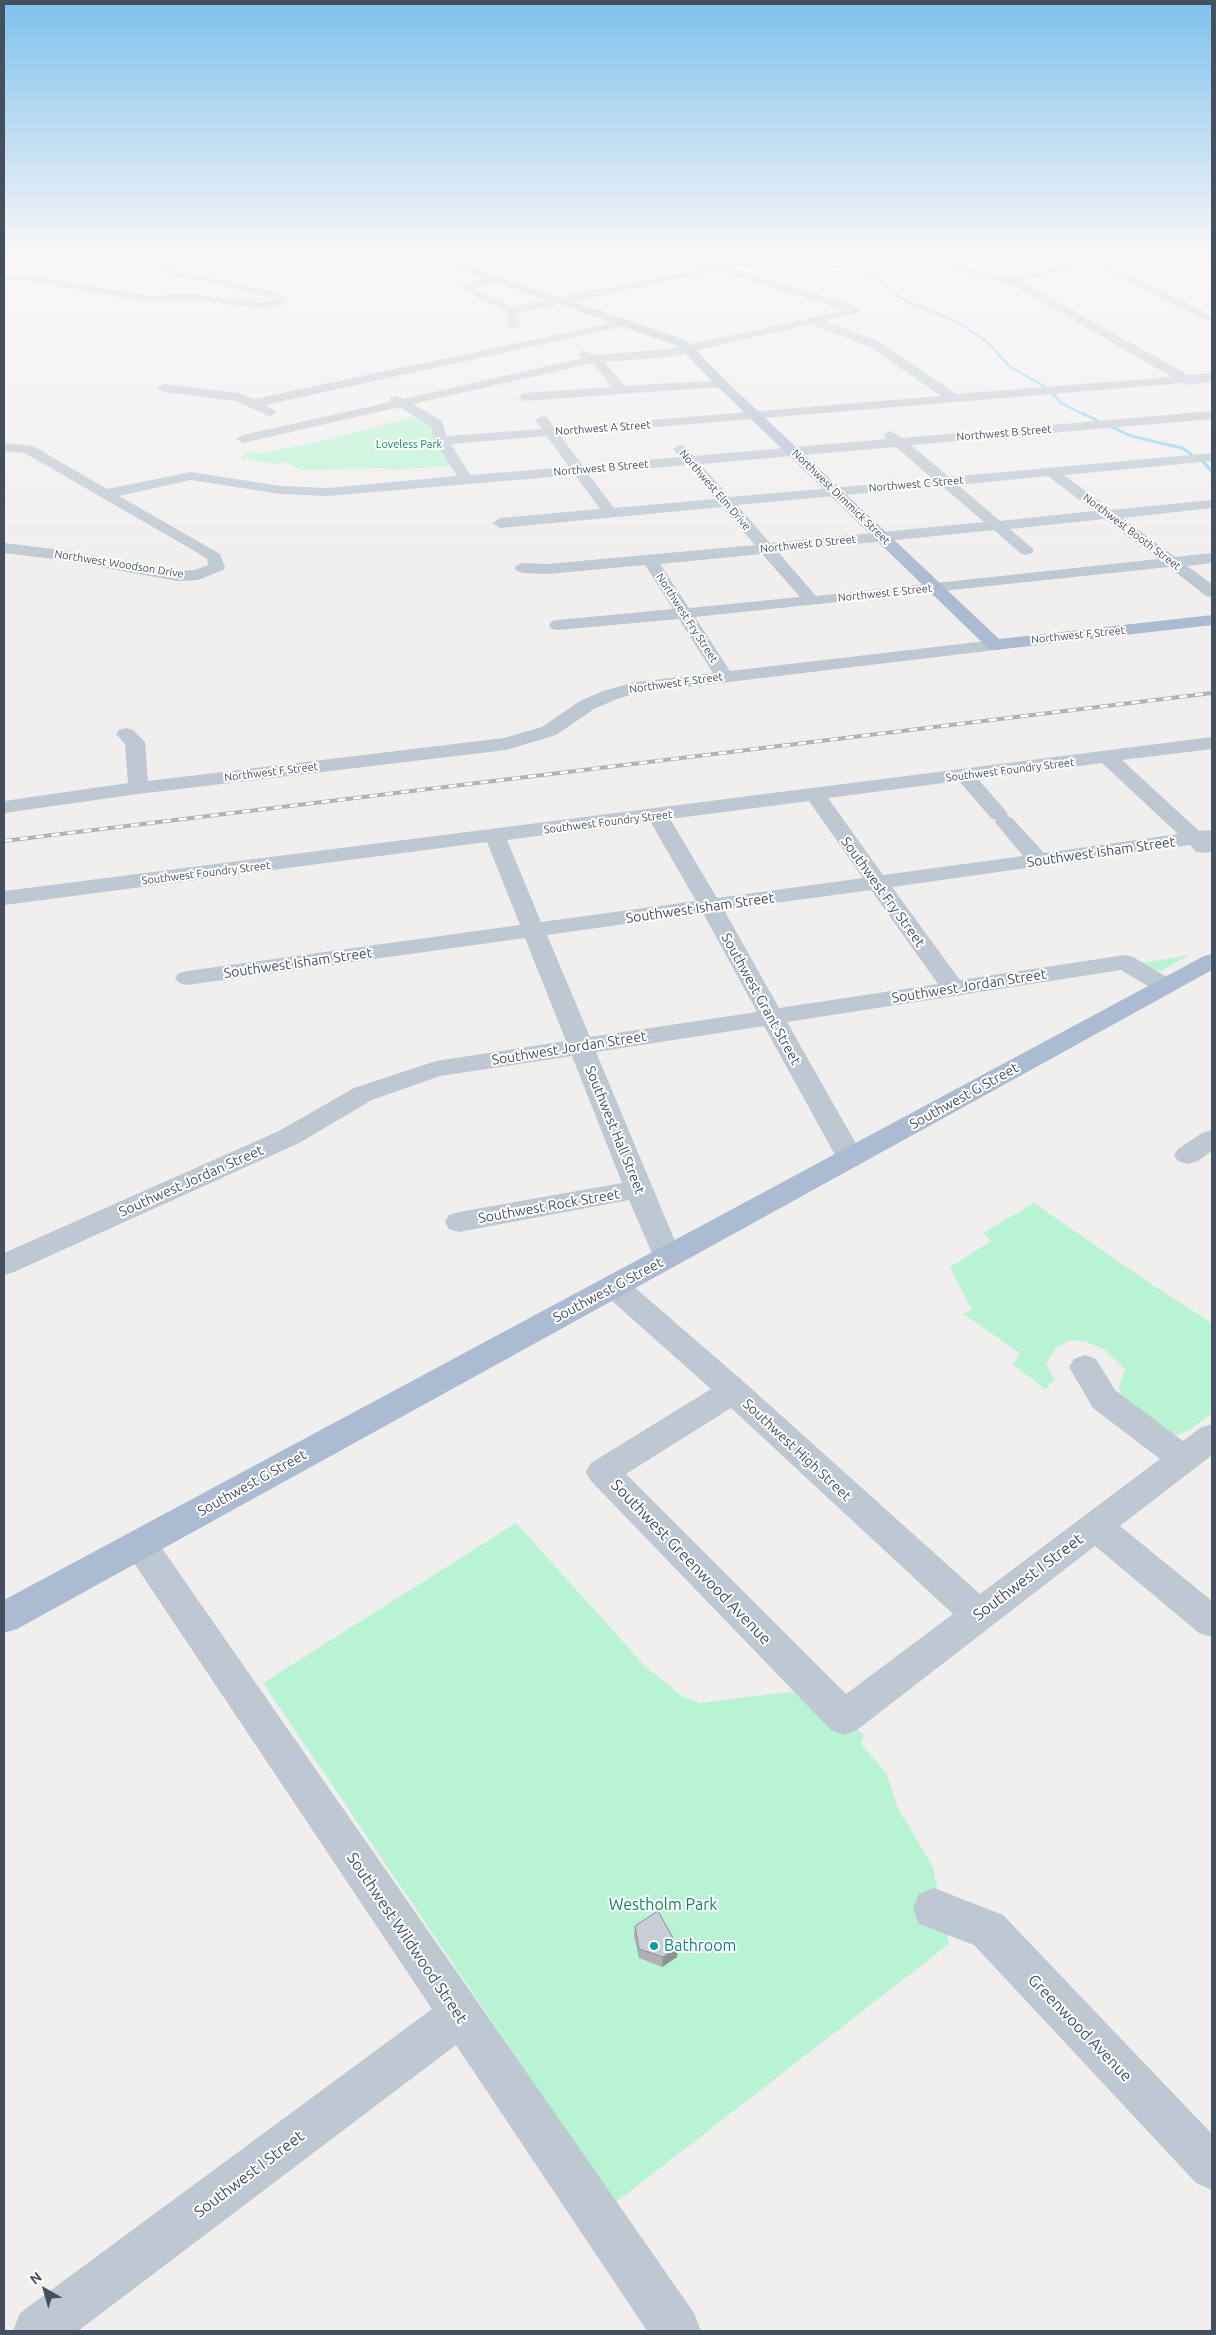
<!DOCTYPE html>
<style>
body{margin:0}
#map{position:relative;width:1216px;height:2335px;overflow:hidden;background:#f1eeee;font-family:Ubuntu,sans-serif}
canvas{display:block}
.frame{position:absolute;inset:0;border:5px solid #45505e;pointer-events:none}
.north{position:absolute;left:20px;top:2265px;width:50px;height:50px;-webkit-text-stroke:4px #fff;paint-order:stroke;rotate:322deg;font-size:14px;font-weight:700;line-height:20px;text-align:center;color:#45505e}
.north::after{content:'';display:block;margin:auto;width:18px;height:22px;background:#45505e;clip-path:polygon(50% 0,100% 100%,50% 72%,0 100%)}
</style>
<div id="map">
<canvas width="1216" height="2335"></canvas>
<div class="frame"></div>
<div class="north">N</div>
</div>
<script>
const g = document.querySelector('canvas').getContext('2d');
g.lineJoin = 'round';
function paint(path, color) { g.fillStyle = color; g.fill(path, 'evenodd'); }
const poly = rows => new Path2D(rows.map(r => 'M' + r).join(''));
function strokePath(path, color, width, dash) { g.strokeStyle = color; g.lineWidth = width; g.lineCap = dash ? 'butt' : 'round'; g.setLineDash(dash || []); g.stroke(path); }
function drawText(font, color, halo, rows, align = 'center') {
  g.font = font + ' Ubuntu,sans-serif'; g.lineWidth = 4; g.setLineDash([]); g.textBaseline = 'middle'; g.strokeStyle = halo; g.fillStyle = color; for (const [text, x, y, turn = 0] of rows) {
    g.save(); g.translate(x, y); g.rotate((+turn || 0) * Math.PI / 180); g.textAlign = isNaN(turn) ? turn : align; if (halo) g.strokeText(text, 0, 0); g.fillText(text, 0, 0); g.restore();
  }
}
paint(poly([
 [418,416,432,422,451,466,390,470,382,468,302,470,283,462,276,464,240,458,247,453,268,452,326,440],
 [1190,955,1161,971,1135,964],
 [1034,1203,1154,1286,1212,1323,1212,1413,1191,1429,1179,1435,1171,1433,1121,1396,1119,1386,1125,1369,1104,1349,1086,1342,1071,1340,1056,1348,1046,1363,1055,1380,1045,1389,1013,1364,1020,1353,963,1314,972,1310,950,1267,991,1241,983,1233],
 [516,1523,644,1665,683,1697,700,1703,779,1693,812,1692,864,1735,861,1744,887,1774,897,1806,933,1867,949,1944,615,2203,263,1683]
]), '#b8f4d3');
strokePath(poly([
 [746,252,860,271,882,282,902,299,961,324,986,341,1009,366,1047,388],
 [1052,393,1061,403,1085,415]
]), '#80d5f5', 2.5);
strokePath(poly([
 [1082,413,1098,421],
 [1110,426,1131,436,1182,448,1191,454],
 [1203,461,1212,472]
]), '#80d5f5', 3);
paint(poly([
 [122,252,136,252,179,271,271,291,286,298,281,305,262,308,189,300,148,302,35,282,4,280,4,274,35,276,148,296,189,294,262,302,274,299,206,282,172,276,122,252],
 [360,252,381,252,327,265,322,262,323,260,360,252],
 [451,252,475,252,470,255,435,261,430,258,431,256,451,252],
 [659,252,675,252,719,265,781,252,802,252,797,255,731,269,853,305,861,311,859,313,824,321,878,341,956,394,1172,377,1014,286,894,252,911,252,1007,278,1074,262,1045,252,1062,252,1086,259,1113,252,1131,252,1098,262,1112,266,1212,316,1212,323,1104,270,1085,265,1020,281,1188,375,1212,373,1212,381,1189,385,1184,383,560,435,583,466,680,457,673,449,680,445,685,446,694,456,887,439,883,435,890,431,902,438,1212,411,1212,419,911,445,949,477,1212,453,1212,461,1064,475,1111,510,1212,500,1212,508,1122,518,1175,557,1212,553,1212,563,1187,566,1212,584,1212,597,1206,596,1169,567,695,617,730,671,995,640,1001,641,1004,645,1001,649,995,650,637,693,617,699,594,709,556,735,506,750,138,794,4,813,4,801,128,783,125,744,116,734,119,730,126,728,133,730,145,742,148,781,504,738,542,727,580,701,603,691,636,682,713,673,679,619,558,630,552,629,549,625,552,621,558,620,673,609,645,565,547,574,523,573,517,571,515,568,517,565,523,563,547,564,755,545,722,507,500,528,492,523,500,518,600,509,575,475,328,496,280,494,191,480,119,496,220,554,225,567,223,570,198,580,178,581,61,560,4,553,4,543,61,550,178,571,195,570,208,565,207,559,198,553,25,453,4,451,4,443,33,446,107,489,191,472,280,486,328,488,457,476,435,441,431,426,399,407,243,443,236,439,243,435,390,402,390,397,395,396,403,399,583,358,577,354,583,350,597,355,669,349,846,310,718,271,517,313,520,317,519,327,513,330,507,327,508,317,506,313,460,287,461,285,492,277,500,277,500,281,475,288,512,307,706,268,659,252],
 [811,324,870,347,941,396,554,428,547,417,542,416,535,420,542,429,447,436,442,421,413,404,593,363,612,387,524,393,518,397,524,401,721,387,725,386,727,383,725,380,624,386,605,362,669,357,811,324],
 [547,436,569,467,470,475,451,444,547,436],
 [896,447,933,479,730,497,700,464,896,447],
 [686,465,715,499,614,508,588,474,686,465],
 [1048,476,1094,511,1000,521,958,485,1048,476],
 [942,486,984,522,770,543,737,505,942,486],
 [1105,519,1158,559,816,596,778,552,994,530,1020,553,1026,555,1032,553,1034,550,1010,529,1105,519],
 [762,554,800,597,689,608,660,564,762,554],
 [1187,252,1201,252,1212,257,1212,264,1187,252],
 [626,320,630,321,632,323,630,325,265,405,277,412,270,416,235,401,163,392,157,388,163,384,238,393,254,399,626,320],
 [1212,737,1212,749,1122,760,1199,831,1212,830,1212,852,1204,853,1196,852,1190,845,892,887,960,980,1125,955,1133,957,1174,981,1177,986,1174,991,1165,993,1156,991,1121,970,787,1022,864,1158,860,1164,850,1167,840,1164,764,1026,596,1052,682,1258,677,1265,667,1268,657,1265,629,1200,459,1232,449,1229,445,1222,449,1215,459,1212,622,1183,572,1056,440,1076,372,1100,299,1143,14,1272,4,1275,4,1253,279,1131,354,1088,436,1061,566,1041,525,938,187,985,179,983,175,978,179,973,187,971,520,925,487,842,4,905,4,891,1212,737],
 [1102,763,1178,834,1044,853,1012,818,1007,816,1008,814,1005,810,978,779,1102,763],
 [959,781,991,818,996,820,995,822,998,826,1023,856,883,875,828,798,959,781],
 [809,801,863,878,717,898,670,819,809,801],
 [650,821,696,901,541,922,507,840,650,821],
 [871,890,938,984,779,1008,724,910,871,890],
 [703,913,757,1012,590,1037,547,935,703,913],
 [1212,1130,1212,1151,1198,1161,1188,1164,1178,1161,1174,1155,1178,1149,1202,1133,1212,1130],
 [614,1275,625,1279,744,1382,980,1594,1160,1459,1093,1408,1069,1367,1074,1359,1085,1355,1096,1359,1115,1390,1183,1441,1200,1428,1212,1424,1212,1455,1120,1526,1212,1601,1212,1637,1199,1633,1095,1546,857,1730,844,1735,831,1730,591,1481,586,1472,591,1463,711,1389,603,1293,599,1286,603,1279,614,1275],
 [731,1408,953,1614,846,1694,626,1474,731,1408],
 [140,1530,152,1534,694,2313,701,2331,647,2331,456,2045,78,2331,13,2331,20,2313,432,2009,128,1554,123,1544,128,1534,140,1530],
 [934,1888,1003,1915,1212,2134,1212,2190,1196,2183,974,1945,919,1924,913,1909,919,1894,934,1888]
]), '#bdc8d2');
paint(poly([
 [411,252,426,252,686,340,725,380,999,639,1212,615,1212,625,995,650,989,649,717,386,678,346,411,252],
 [1212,954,1212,970,17,1629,4,1633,4,1600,1204,956,1212,954]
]), '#abbbd1');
const rail = poly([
 [4,841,1212,693]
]);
strokePath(rail, '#b0b3ba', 4);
strokePath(rail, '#fff', 2.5, [8]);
paint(poly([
 [635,1926,677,1957,662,1967,639,1958,634,1936]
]), '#aeb0b6');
paint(poly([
 [678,1947,677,1957,662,1967,663,1957]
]), '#8d9094');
const building = poly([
 [658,1911,678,1947,663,1957,639,1949,635,1926,658,1911]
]);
paint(building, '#cacdd4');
strokePath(building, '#8d9094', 1);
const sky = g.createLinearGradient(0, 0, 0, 579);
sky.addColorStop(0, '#7ec1ed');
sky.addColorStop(0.44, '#f9f7f7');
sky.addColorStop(1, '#f9f7f700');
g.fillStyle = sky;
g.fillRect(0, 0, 1216, 579);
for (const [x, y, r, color] of [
 [654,1946,5,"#0f9aa8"]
]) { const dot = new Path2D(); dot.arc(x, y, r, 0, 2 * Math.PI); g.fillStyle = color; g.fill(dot); strokePath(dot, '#fff', 2); }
drawText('11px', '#45505e', '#fff', [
 ["Northwest A Street",603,428,-4],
 ["Northwest B Street",1004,433,-5],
 ["Northwest B Street",601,468,-5],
 ["Northwest C Street",916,484,-5],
 ["Northwest Elm Drive",715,490,49],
 ["Northwest Dimmick Street",841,497,44],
 ["Northwest Booth Street",1132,532,37],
 ["Northwest D Street",808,544,-6],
 ["Northwest Woodson Drive",119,564,9],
 ["Northwest E Street",885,593,-6],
 ["Northwest Fry Street",687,618,57],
 ["Northwest F Street",1078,635,-6],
 ["Northwest F Street",676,683,-8],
 ["Southwest Foundry Street",1010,770,-7],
 ["Northwest F Street",271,772,-7],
 ["Southwest Foundry Street",608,822,-7],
 ["Southwest Foundry Street",206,873,-7]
]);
drawText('11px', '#0d8852', '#fff', [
 ["Loveless Park",409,444]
]);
drawText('14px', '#45505e', '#fff', [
 ["Southwest Isham Street",1101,852,-8],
 ["Southwest Fry Street",883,892,54],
 ["Southwest Isham Street",700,908,-8],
 ["Southwest Isham Street",298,963,-8],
 ["Southwest Jordan Street",969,986,-9],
 ["Southwest Grant Street",761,999,61],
 ["Southwest Jordan Street",569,1048,-9],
 ["Southwest G Street",964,1096,-29],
 ["Southwest Hall Street",615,1130,68],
 ["Southwest Jordan Street",191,1181,-24],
 ["Southwest Rock Street",549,1206,-10],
 ["Southwest G Street",608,1290,-28],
 ["Southwest High Street",797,1450,43],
 ["Southwest G Street",252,1483,-29]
]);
drawText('16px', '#45505e', '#fff', [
 ["Southwest Greenwood Avenue",691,1562,46],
 ["Southwest I Street",1028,1577,-37],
 ["Southwest Wildwood Street",407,1938,56],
 ["Greenwood Avenue",1080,2028,46],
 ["Southwest I Street",249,2174,-37]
]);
drawText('16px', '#0d8852', '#fff', [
 ["Westholm Park",663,1905]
]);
drawText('16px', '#0d838f', '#fff', [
 ["Bathroom",664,1946]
], 'left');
</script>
